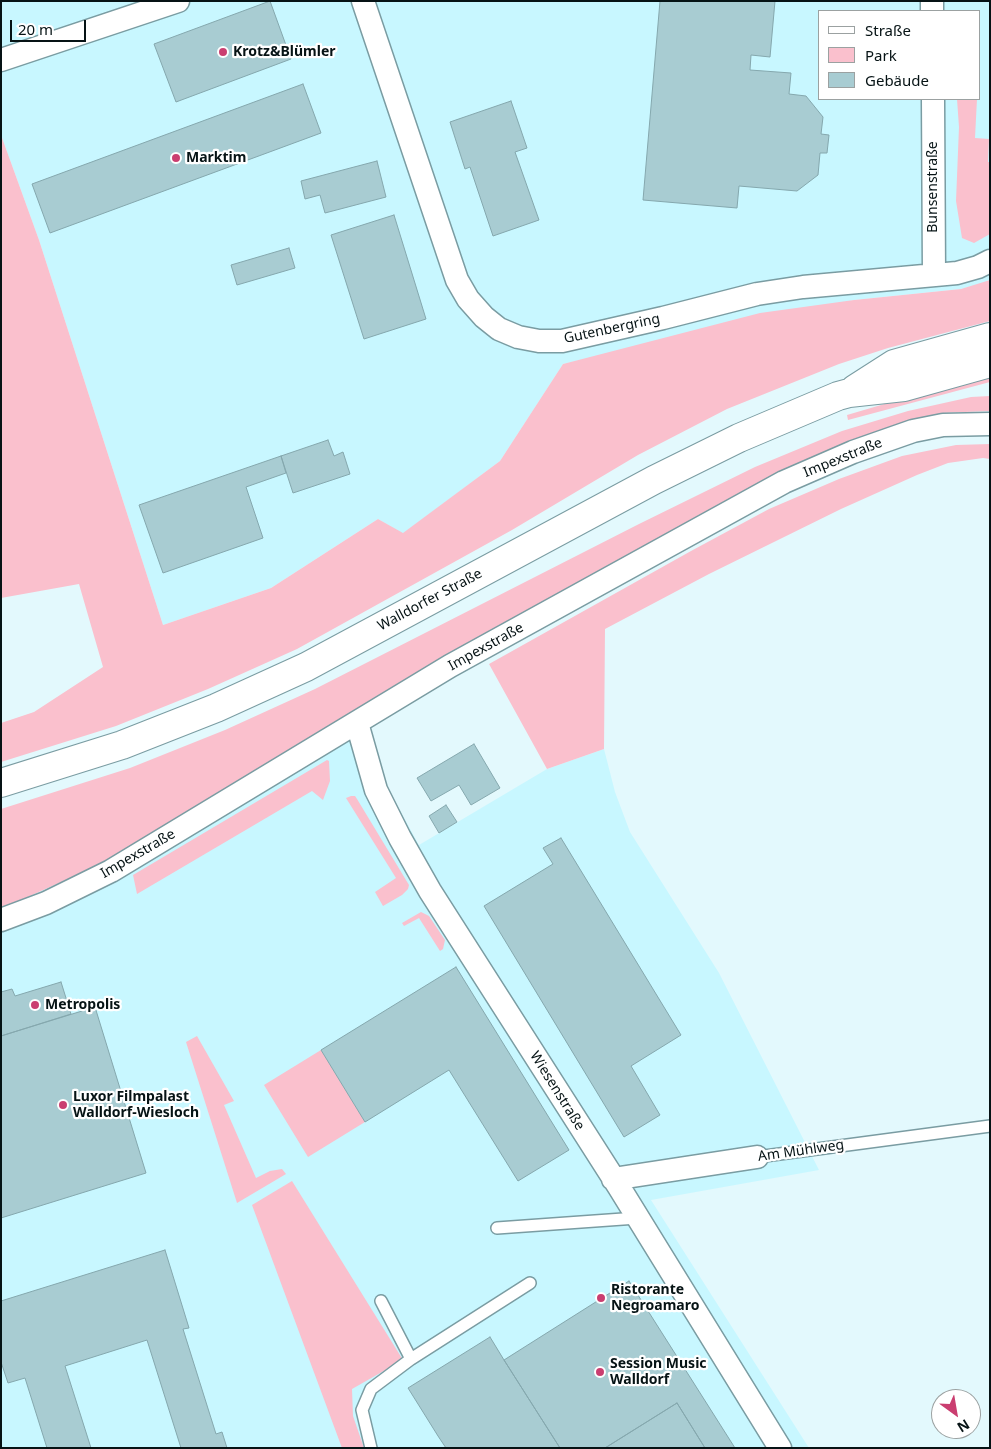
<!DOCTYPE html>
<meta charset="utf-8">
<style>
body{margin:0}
#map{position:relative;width:991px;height:1449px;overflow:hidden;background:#e3f9fd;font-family:"Noto Sans",sans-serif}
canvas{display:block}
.frame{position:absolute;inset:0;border:2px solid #061315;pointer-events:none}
.legend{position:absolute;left:818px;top:10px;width:162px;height:90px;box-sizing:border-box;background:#fff;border:1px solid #9ba1a1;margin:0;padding:6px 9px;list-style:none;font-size:15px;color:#061315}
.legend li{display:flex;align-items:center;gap:10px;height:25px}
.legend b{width:25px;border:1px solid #9ba1a1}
.north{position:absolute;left:931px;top:1389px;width:50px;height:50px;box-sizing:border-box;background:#fff;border:1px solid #9ba1a1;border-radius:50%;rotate:148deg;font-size:14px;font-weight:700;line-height:20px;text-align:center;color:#061315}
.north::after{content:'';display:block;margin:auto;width:18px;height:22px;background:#ca3e70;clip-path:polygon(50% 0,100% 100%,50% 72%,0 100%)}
.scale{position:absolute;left:10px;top:20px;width:76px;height:22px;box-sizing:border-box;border:2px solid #061315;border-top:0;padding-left:6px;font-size:15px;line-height:18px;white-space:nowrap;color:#061315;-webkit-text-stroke:4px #fff;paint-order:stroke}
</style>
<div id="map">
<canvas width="991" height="1449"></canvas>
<div class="frame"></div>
<ul class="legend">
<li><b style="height:6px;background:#fff"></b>Straße</li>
<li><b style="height:14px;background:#fac0cd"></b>Park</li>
<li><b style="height:14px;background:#a8ccd2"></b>Gebäude</li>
</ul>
<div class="north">N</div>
<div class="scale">20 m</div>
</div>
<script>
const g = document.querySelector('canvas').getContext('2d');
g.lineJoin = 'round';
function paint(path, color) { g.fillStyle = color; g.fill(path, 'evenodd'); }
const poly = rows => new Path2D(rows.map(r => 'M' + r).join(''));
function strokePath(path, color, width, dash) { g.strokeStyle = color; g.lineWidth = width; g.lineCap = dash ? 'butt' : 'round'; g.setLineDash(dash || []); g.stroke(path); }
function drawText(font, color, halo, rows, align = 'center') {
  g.font = font + ' "Noto Sans",sans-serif'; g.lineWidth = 4.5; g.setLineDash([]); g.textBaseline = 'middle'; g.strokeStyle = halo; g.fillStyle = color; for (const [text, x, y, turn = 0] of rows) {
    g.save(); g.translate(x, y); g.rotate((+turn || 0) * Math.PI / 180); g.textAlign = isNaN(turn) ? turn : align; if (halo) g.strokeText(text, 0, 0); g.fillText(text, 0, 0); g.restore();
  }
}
paint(poly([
 [1,1,990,1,990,279,984,283,961,289,854,300,563,364,500,461,403,534,378,519,271,588,163,625,39,240,1,135],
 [820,11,980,11,980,99,820,99],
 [355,720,387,787,419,845,547,769,604,749,615,792,630,832,719,973,819,1170,651,1200,809,1448,1,1448,1,909,119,856]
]), '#c8f7ff');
paint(poly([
 [957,99,977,99,975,138,989,139,988,162,990,162,990,234,974,243,962,238,956,201,959,127],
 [1,135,39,240,163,625,271,588,378,519,403,533,500,461,563,364,760,313,854,300,961,289,990,280,990,321,888,348,839,364,727,409,638,455,512,530,297,649,208,689,116,726,1,762,1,723,34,712,103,667,79,584,1,598],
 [990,373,990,382,848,420,847,415],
 [990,396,990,411,941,413,909,427,852,446,119,856,1,909,1,809,130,768,225,730,315,689,639,524,755,467,842,431,908,411,971,397],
 [990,444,990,459,983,458,948,463,917,475,841,509,709,574,605,629,604,749,547,769,489,664,691,551,769,509,839,479,902,456,956,445],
 [327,760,329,761,330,781,323,800,312,791,137,894,133,875],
 [351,796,355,796,357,799,409,885,408,889,402,895,383,906,375,892,396,878,346,798],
 [421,912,429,916,445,940,443,949,440,951,419,918,404,926,402,923],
 [197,1036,234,1101,224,1105,256,1178,270,1171,282,1169,286,1174,237,1203,186,1042],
 [321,1050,365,1122,308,1157,264,1085],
 [292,1181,403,1360,352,1389,353,1416,364,1448,342,1448,252,1205]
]), '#fac0cd');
const building = poly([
 [270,1,291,59,176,102,154,44,270,1],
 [660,1,775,1,770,57,751,55,750,70,791,73,789,94,806,96,823,117,821,134,829,135,827,153,820,153,818,175,797,191,739,186,737,208,643,200,660,1],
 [303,84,321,133,50,233,32,184,303,84],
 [511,101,527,148,515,152,539,220,493,236,470,167,465,169,450,122,511,101],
 [377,161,386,197,325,213,320,195,305,199,301,181,377,161],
 [394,215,426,319,364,339,331,235,394,215],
 [289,248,295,268,237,285,231,265,289,248],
 [328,440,334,456,343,452,350,474,293,493,281,456,328,440],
 [281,456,286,473,246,487,263,538,163,573,139,505,281,456],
 [474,744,500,788,471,805,459,785,431,801,417,778,474,744],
 [446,805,457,822,439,833,429,816,446,805],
 [561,838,681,1035,631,1066,660,1115,624,1137,484,906,553,864,543,848,561,838],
 [456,967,569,1150,518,1181,449,1070,365,1122,321,1050,456,967],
 [61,982,71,1014,1,1036,1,992,12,989,15,996,61,982],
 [95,1007,146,1173,1,1218,1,1036,95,1007],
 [165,1250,189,1328,183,1329,216,1434,222,1432,227,1448,181,1448,147,1340,65,1366,91,1448,47,1448,25,1378,8,1383,1,1362,1,1301,165,1250],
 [629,1281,735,1448,705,1448,677,1403,605,1448,560,1448,504,1360,629,1281],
 [490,1337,504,1360,560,1448,446,1448,438,1436,408,1388,490,1337],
 [677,1403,705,1448,605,1448,677,1403]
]);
paint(building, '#a8ccd2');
strokePath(building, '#85a8ae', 1);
const lane = poly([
 [757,1157,990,1126],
 [497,1228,637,1218],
 [411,1359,530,1283],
 [371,1448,362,1410,371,1389,411,1359,381,1301]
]);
const street = poly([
 [363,1,457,280,468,299,484,317,499,329,518,337,539,341,562,341,663,318,757,294,803,287,957,273,978,267,990,261],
 [932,1,932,11],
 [1,60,178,1],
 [933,99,934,275],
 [357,723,376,790,400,838,430,891,619,1187,780,1448],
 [1,920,46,903,111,871,450,666,784,482,853,452,913,431,943,425,990,424],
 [613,1179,757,1157]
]);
const secondary = poly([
 [855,389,894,364,990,337],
 [1,783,122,745,216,708,306,667,654,480,739,438,838,396,849,393,904,387,990,363]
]);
strokePath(lane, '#7a9ca2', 14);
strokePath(street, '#7a9ca2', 25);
strokePath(secondary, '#7a9ca2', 30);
strokePath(lane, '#fff', 11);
strokePath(street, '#fff', 22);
strokePath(secondary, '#fff', 28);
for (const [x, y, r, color] of [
 [223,52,5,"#ca3e70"],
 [176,158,5,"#ca3e70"],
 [35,1005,5,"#ca3e70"],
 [63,1105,5,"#ca3e70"],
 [601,1298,5,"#ca3e70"],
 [600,1372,5,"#ca3e70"]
]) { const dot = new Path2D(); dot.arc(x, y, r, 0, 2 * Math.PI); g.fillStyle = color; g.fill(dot); strokePath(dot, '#fff', 2); }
drawText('bold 14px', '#061315', '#fff', [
 ["Krotz&Blümler",233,52],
 ["Marktim",186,158],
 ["Metropolis",45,1005],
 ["Luxor Filmpalast",73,1097],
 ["Walldorf-Wiesloch",73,1113],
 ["Ristorante",611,1290],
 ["Negroamaro",611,1306],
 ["Session Music",610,1364],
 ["Walldorf",610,1380]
], 'left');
drawText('14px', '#061315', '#fff', [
 ["Bunsenstraße",933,187,-90],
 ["Gutenbergring",612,329,-12],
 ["Impexstraße",843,458,-22],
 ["Walldorfer Straße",430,600,-28],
 ["Impexstraße",486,647,-29],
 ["Impexstraße",138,854,-30],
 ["Wiesenstraße",557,1091,58],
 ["Am Mühlweg",801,1151,-8]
]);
</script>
